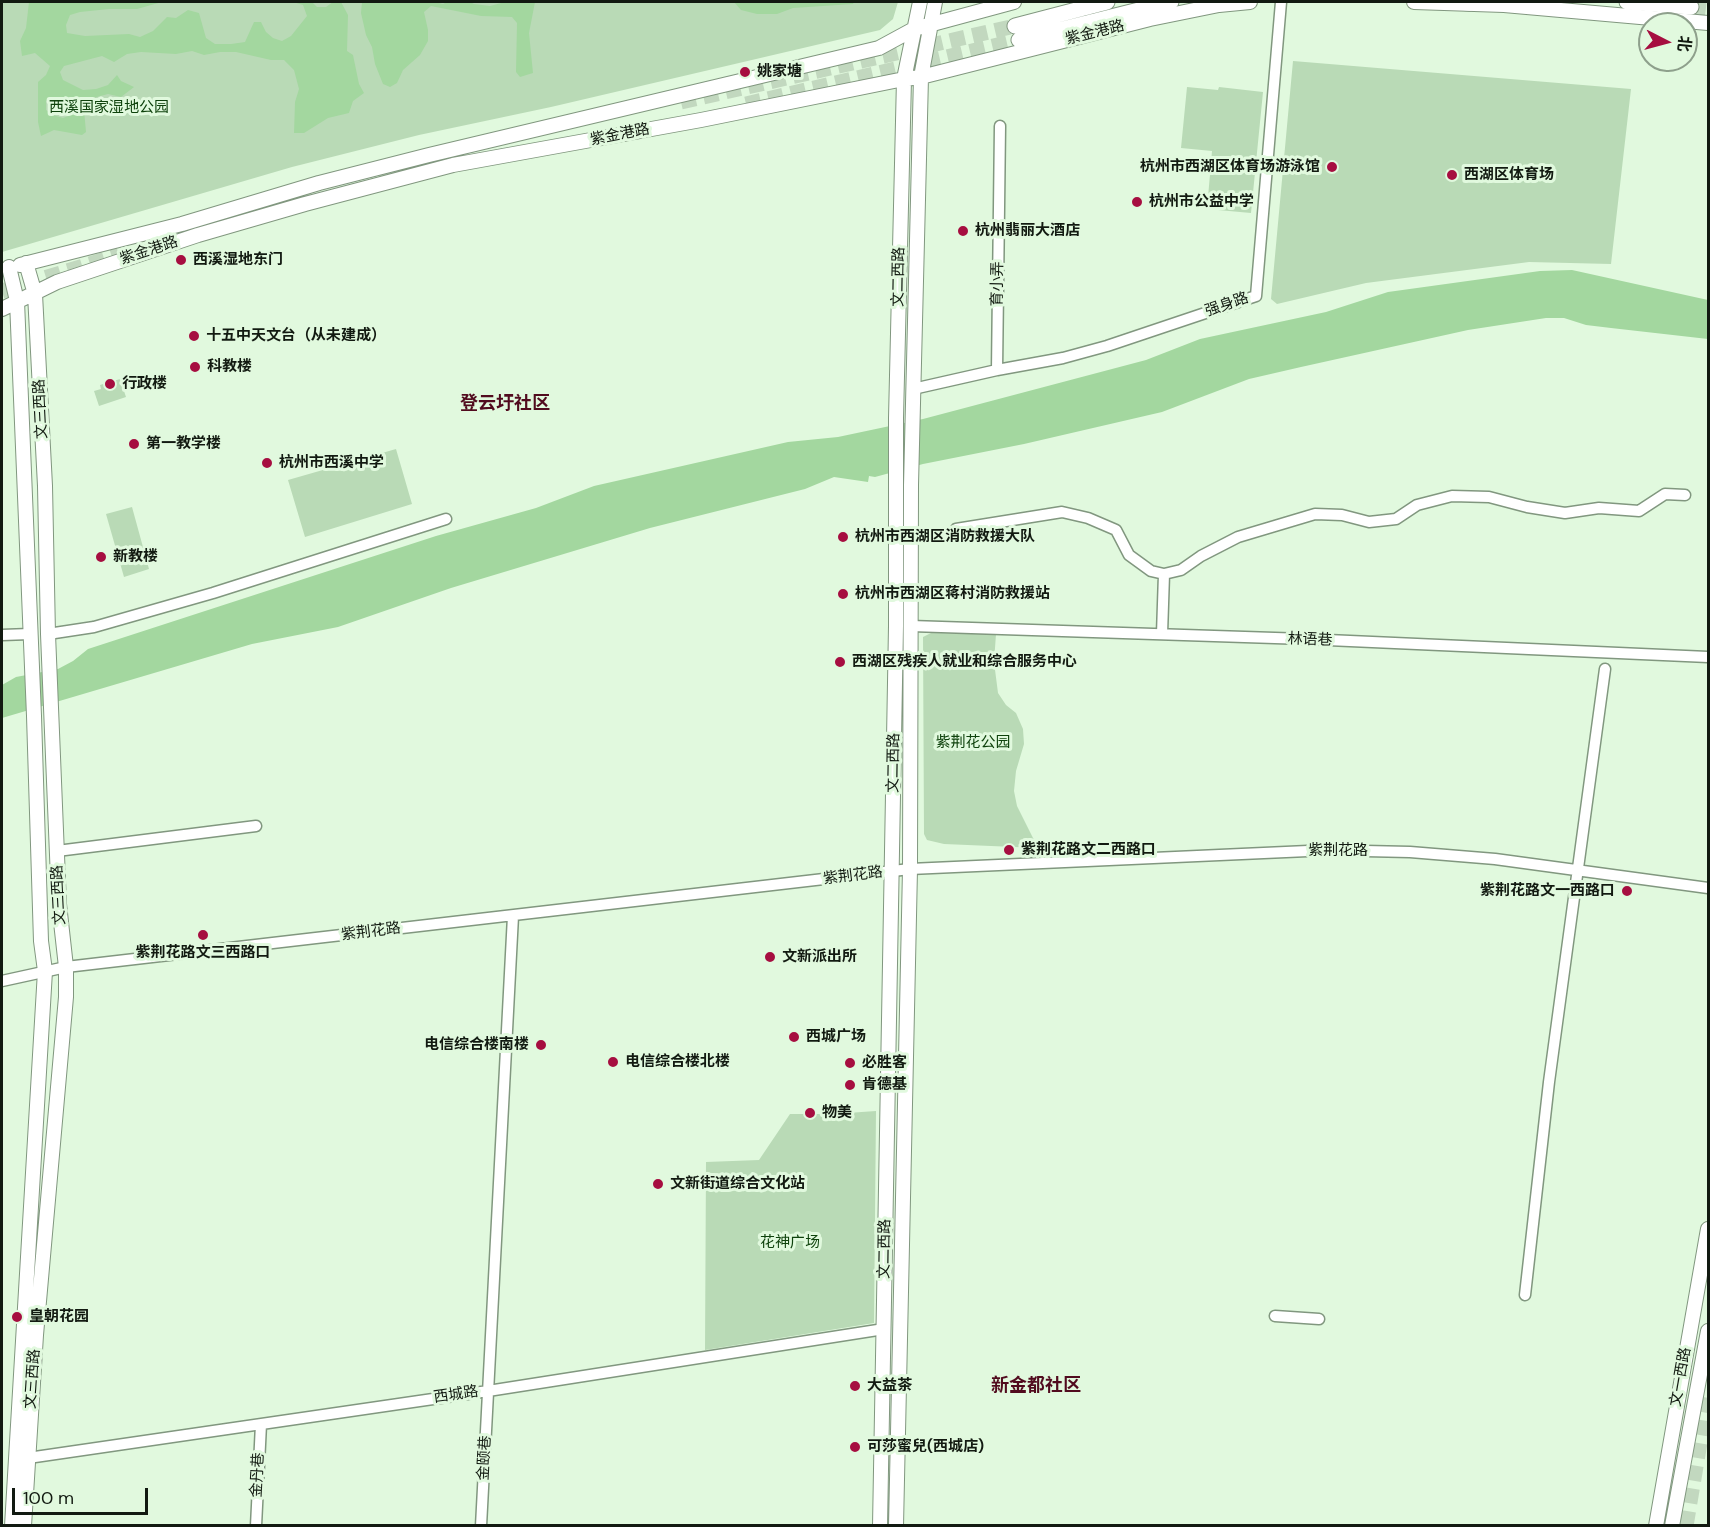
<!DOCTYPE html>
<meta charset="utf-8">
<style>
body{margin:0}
#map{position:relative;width:1710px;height:1527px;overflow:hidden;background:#e1f9de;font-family:"DM Sans","Noto Sans SC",sans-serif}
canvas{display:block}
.frame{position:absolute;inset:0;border:3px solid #121a11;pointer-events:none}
.north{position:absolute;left:1638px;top:12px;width:60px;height:60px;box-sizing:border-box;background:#e1f9de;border:2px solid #8ea08c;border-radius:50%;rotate:96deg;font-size:16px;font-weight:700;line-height:24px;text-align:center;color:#121a11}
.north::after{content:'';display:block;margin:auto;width:21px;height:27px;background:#a60e40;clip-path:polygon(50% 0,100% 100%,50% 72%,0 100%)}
.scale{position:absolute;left:12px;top:1488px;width:136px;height:27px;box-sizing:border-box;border:3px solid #121a11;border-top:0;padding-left:8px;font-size:18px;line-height:21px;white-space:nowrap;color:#121a11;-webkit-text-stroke:4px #e1f9de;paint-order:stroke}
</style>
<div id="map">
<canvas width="1710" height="1527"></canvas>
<div class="frame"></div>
<div class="north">北</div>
<div class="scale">100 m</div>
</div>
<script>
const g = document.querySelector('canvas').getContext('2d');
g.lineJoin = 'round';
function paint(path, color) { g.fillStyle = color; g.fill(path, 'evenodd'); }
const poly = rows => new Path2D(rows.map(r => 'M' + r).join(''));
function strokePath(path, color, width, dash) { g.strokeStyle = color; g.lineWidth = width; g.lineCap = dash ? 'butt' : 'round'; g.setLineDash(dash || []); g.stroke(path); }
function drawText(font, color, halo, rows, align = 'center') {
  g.font = font + ' "DM Sans","Noto Sans SC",sans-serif'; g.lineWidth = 6; g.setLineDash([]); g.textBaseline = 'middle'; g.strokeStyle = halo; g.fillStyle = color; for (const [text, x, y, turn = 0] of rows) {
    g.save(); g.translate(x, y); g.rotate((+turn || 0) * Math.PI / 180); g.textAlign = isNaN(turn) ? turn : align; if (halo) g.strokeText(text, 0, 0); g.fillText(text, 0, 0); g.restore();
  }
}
paint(poly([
 [2,2,898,2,893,19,880,30,551,107,419,135,292,167,2,252],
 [1293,61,1631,89,1611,264,1529,262,1366,283,1277,304,1271,299],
 [1187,87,1218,90,1219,87,1263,92,1251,213,1207,209,1212,151,1181,148],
 [120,379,126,397,99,406,94,391,101,389,100,385],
 [396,449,412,504,305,537,288,480],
 [132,507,149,569,124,577,106,514],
 [931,633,996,634,994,662,998,693,1006,705,1016,713,1023,729,1024,744,1016,771,1014,791,1017,806,1038,848,944,844,927,840,924,834,923,637],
 [876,1111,874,1323,705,1350,706,1162,759,1160,790,1114,833,1114]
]), '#b9dab6');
paint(poly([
 [29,2,162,2,137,9,109,9,80,12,70,15,66,25,67,33,85,36,129,34,140,37,153,31,167,17,176,18,188,10,199,13,206,38,215,44,231,44,245,42,254,22,261,22,266,32,273,38,282,41,291,36,307,16,303,5,293,2,312,2,317,7,326,7,333,2,341,2,348,15,347,51,353,55,359,84,364,93,353,101,349,113,328,118,304,133,294,133,295,102,299,89,294,70,284,60,271,60,236,52,220,52,204,55,192,51,176,54,141,52,127,54,114,62,102,56,64,66,60,72,63,80,83,90,96,89,108,85,117,75,121,81,134,87,121,97,108,94,89,99,84,110,86,132,82,135,54,130,41,136,38,122,38,82,46,75,50,66,35,53,22,56,20,41,26,28],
 [54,97,67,97,73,99,76,107,71,115,63,118,53,115,46,110,46,101],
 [362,2,435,2,443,4,447,2,470,2,474,4,490,6,505,2,535,2,529,33,533,73,520,77,516,72,517,23,512,17,481,16,431,6,424,12,428,30,428,41,420,55,403,70,397,83,390,87,383,84,375,64,372,47,366,35,361,13],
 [734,2,854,2,853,4,793,8,777,14,757,14,741,10],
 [1572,270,1708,300,1708,339,1611,328,1586,325,1564,318,1546,318,1468,330,1301,367,1249,379,1162,412,1024,444,923,464,875,477,869,476,868,482,834,477,805,489,650,528,451,588,338,627,252,644,2,718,2,685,16,677,58,669,73,661,88,649,436,536,536,508,594,486,788,442,838,437,923,419,1146,360,1200,339,1326,312,1388,292,1540,271]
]), '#a3d79f');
strokePath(poly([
 [1691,7,1708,9],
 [681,102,1015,26],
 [746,104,1019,40],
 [2,291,119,255],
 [1686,1526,1708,1395]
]), '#c2d8bf', 15, [15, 8]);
const minor = poly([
 [997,370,1000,126],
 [913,389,997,370,1063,358,1107,346,1256,296,1281,2],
 [956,529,1062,512,1088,518,1116,530,1129,555,1151,571,1164,574,1181,570,1201,556,1238,537,1315,514,1342,515,1369,522,1396,519,1417,505,1452,496,1489,497,1527,507,1565,513,1599,508,1639,511,1665,494,1685,495],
 [911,626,1305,639,1708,657],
 [48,634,94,627,213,593,446,519],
 [1162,634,1164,574],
 [2,635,30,634],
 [57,851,256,826],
 [2,981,66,967,910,869,1330,850,1365,851,1410,852,1495,859,1708,888],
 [1525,1295,1549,1082,1605,669],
 [1275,1316,1319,1319],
 [28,1458,488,1391,884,1329],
 [256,1526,261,1424],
 [481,1526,513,916]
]);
const major = poly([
 [1414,2,1504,5,1708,23],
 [20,265,182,224,319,183,429,155,879,48,914,29,1014,2],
 [9,267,17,301,34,716,41,941,45,971,12,1526],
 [2,309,57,282,198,235,305,204,453,165,701,120,904,79,921,77,1150,19,1219,5,1250,2],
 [24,1526,36,1335,66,997,66,967,59,904,48,634,45,486,35,294,26,263],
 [880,1526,896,626,896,418,904,79,920,2],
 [896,1526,910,869,911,485,921,77,935,2],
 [1656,1526,1708,1229],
 [1672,1526,1708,1331]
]);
const highway = poly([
 [1458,2,1470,3],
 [1627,2,1691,7],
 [1015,26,1107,2],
 [1019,40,1171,2]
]);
strokePath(minor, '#81977f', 13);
strokePath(major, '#81977f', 16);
strokePath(highway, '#81977f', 17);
strokePath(minor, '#fff', 10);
strokePath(major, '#fff', 14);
strokePath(highway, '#fff', 15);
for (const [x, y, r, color] of [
 [745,72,6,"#a60e40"],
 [1332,167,6,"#a60e40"],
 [1452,175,6,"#a60e40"],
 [1137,202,6,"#a60e40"],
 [963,231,6,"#a60e40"],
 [181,260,6,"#a60e40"],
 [194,336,6,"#a60e40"],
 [195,367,6,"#a60e40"],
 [110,384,6,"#a60e40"],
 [134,444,6,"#a60e40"],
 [267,463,6,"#a60e40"],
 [843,537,6,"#a60e40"],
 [101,557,6,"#a60e40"],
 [843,594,6,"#a60e40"],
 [840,662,6,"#a60e40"],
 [1009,850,6,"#a60e40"],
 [1627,891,6,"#a60e40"],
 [203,935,6,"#a60e40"],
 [770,957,6,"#a60e40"],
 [794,1037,6,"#a60e40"],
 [541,1045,6,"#a60e40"],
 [613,1062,6,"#a60e40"],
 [850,1063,6,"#a60e40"],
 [850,1085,6,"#a60e40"],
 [810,1113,6,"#a60e40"],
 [658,1184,6,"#a60e40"],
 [17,1317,6,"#a60e40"],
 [855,1386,6,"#a60e40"],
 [855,1447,6,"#a60e40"]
]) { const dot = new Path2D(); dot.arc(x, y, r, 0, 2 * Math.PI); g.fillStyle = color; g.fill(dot); strokePath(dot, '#e1f9de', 2); }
drawText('15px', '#121a11', '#e1f9de', [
 ["紫金港路",1095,33,-14],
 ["紫金港路",620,135,-11],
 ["紫金港路",149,251,-18],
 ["文二西路",899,277,-89],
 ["育小弄",998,284,-89],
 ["强身路",1227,305,-19],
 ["文三西路",41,409,-93],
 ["林语巷",1310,640,2],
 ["文二西路",894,763,-89],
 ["紫荆花路",1338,851],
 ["紫荆花路",853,876,-7],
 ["文三西路",59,895,-93],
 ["紫荆花路",371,932,-7],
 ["文二西路",885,1249,-89],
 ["文一西路",1681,1377,-80],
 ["文三西路",33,1379,-86],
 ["西城路",456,1395,-8],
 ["金颐巷",485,1458,-87],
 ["金丹巷",258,1475,-87]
]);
drawText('bold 15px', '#121a11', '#e1f9de', [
 ["姚家塘",757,72],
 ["杭州市西湖区体育场游泳馆",1320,167,"right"],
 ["西湖区体育场",1464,175],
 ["杭州市公益中学",1149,202],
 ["杭州翡丽大酒店",975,231],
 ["西溪湿地东门",193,260],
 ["十五中天文台（从未建成）",206,336],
 ["科教楼",207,367],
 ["行政楼",122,384],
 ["第一教学楼",146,444],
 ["杭州市西溪中学",279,463],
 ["杭州市西湖区消防救援大队",855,537],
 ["新教楼",113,557],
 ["杭州市西湖区蒋村消防救援站",855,594],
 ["西湖区残疾人就业和综合服务中心",852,662],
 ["紫荆花路文二西路口",1021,850],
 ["紫荆花路文一西路口",1615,891,"right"],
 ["紫荆花路文三西路口",203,953,"center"],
 ["文新派出所",782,957],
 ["西城广场",806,1037],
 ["电信综合楼南楼",529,1045,"right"],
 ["电信综合楼北楼",625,1062],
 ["必胜客",862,1063],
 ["肯德基",862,1085],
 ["物美",822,1113],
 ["文新街道综合文化站",670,1184],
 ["皇朝花园",29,1317],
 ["大益茶",867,1386],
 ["可莎蜜兒(西城店)",867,1447]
], 'left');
drawText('15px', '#0e420c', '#e1f9de', [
 ["西溪国家湿地公园",109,108],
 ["紫荆花公园",973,743],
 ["花神广场",790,1243]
]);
drawText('bold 18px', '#510b1e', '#e1f9de', [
 ["登云圩社区",505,404],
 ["新金都社区",1036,1386]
]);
</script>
